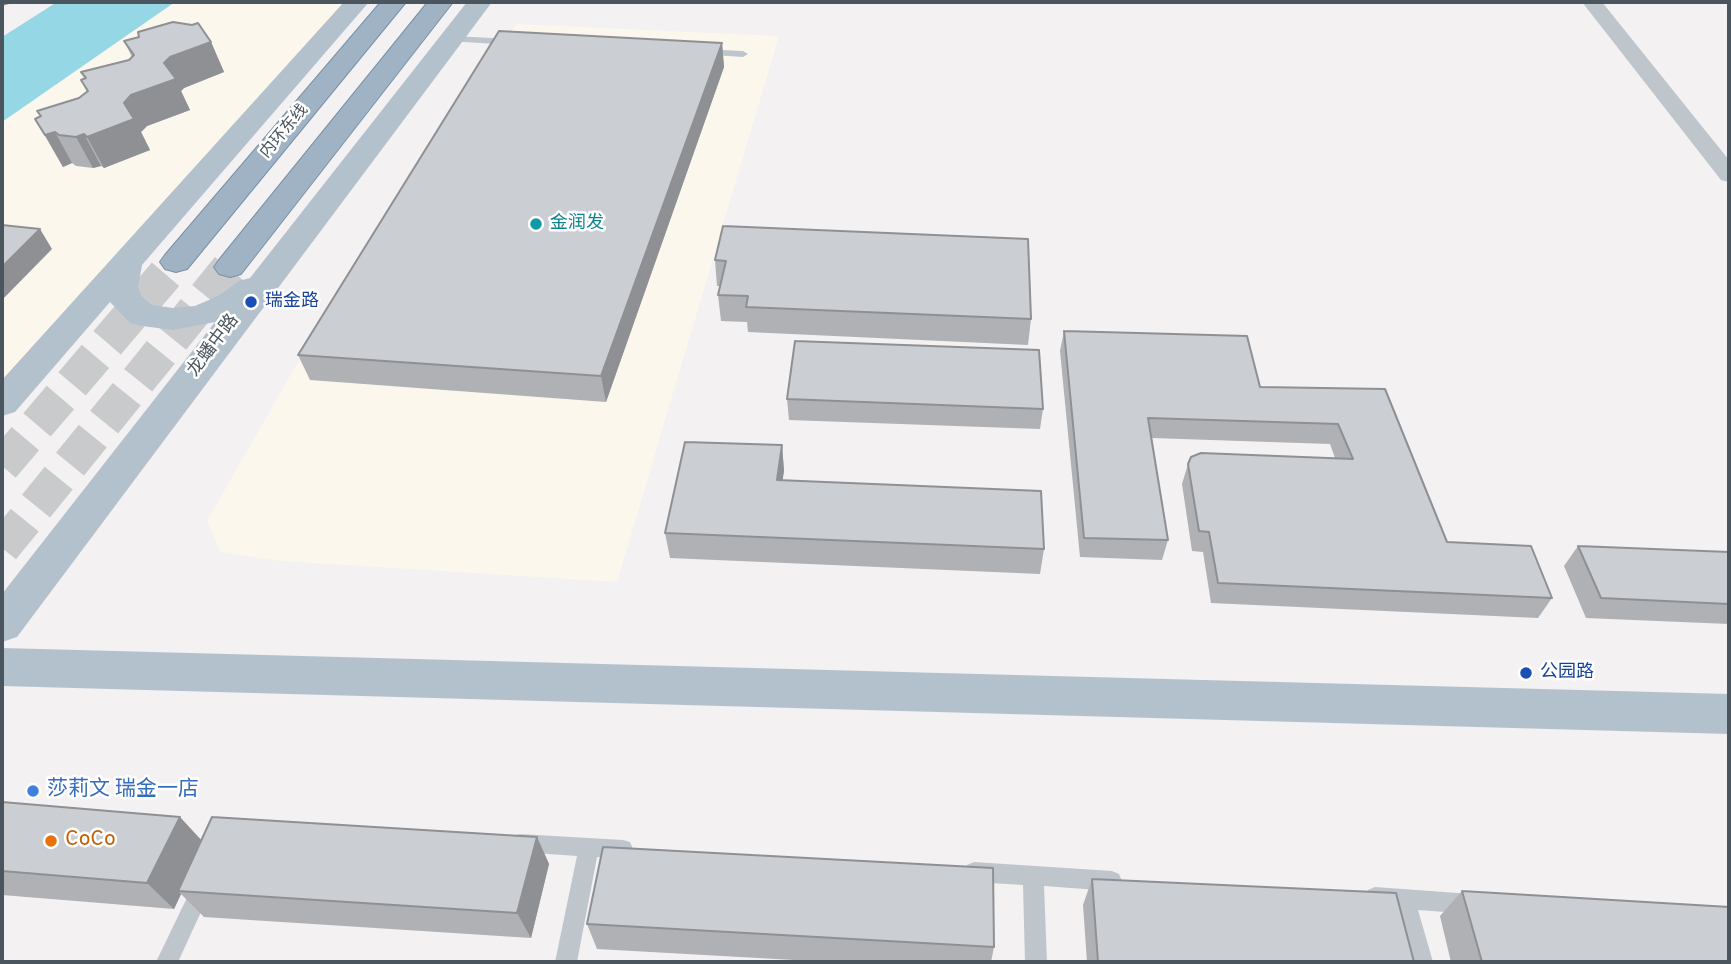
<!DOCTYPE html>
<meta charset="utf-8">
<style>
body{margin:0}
#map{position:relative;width:1731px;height:964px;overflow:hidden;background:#f3f1f1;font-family:Overpass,sans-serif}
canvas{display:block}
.frame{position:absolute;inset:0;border:4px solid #4a555d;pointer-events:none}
</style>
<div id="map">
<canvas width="1731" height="964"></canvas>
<div class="frame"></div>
</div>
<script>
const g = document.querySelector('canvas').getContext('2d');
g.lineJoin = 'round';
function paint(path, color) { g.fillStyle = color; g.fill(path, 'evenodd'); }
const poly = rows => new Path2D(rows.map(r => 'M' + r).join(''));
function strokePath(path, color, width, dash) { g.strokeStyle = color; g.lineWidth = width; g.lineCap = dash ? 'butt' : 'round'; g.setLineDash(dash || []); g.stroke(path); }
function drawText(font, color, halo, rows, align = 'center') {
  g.font = font + ' Overpass,"Noto Sans SC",sans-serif'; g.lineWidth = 5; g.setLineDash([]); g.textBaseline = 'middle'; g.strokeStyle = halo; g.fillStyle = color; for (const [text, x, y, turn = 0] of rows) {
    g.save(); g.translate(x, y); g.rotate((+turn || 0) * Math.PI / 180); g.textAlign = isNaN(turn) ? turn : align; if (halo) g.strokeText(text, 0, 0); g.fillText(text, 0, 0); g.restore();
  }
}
paint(poly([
 [175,2,357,2,221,155,2,389,2,122],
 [516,24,779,36,617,582,280,561,220,552,207,521,334,299]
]), '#fbf7ed');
paint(poly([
 [57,2,175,2,2,122,2,37]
]), '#95d7e5');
strokePath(poly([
 [2,466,176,262],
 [2,548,230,267]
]), '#c9cacc', 36, [36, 18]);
const trunk = poly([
 [381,2,406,2,187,269,176,272,165,269,160,262,165,255,381,2],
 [428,2,453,2,241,274,230,277,219,274,214,267,219,260,428,2]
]);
strokePath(trunk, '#7990a7', 2);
paint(poly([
 [452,36,512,39,517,42,512,45,448,41,447,39,452,36],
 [703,49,743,51,748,54,743,57,699,54,699,50,703,49],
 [520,834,623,840,630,842,633,849,630,856,623,858,597,857,577,962,555,962,577,856,520,852,513,850,510,843,513,836,520,834],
 [974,862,1112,871,1119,874,1122,881,1119,888,1112,891,1044,886,1047,962,1025,962,1023,885,974,882,967,879,964,872,967,865,974,862],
 [202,878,209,881,212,888,178,962,156,962,195,881,202,878],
 [1375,887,1472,894,1479,897,1482,904,1479,911,1472,914,1418,910,1433,962,1411,962,1397,909,1368,904,1365,897,1368,890,1375,887]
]), '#bec6cc');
paint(poly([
 [1582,2,1602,2,1729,160,1729,182,1721,180,1582,2]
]), '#bec6cc');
paint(poly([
 [344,2,369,2,142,265,138,287,142,297,152,305,173,308,195,306,218,296,239,281,250,278,467,2,492,2,17,637,2,642,2,594,215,322,173,330,142,326,130,323,110,302,15,412,2,416,2,380,344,2],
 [2,648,1729,694,1729,734,2,686,2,648]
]), '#b3c1cd');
paint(trunk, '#a0b3c4');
paint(poly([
 [124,41,211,42,224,72,184,88,181,91,190,110,147,126,141,132,150,150,104,168,101,166,93,168,76,166,72,163,63,167,35,119,40,117,37,111,79,98,87,92,81,80,85,79,81,72,129,60,132,57],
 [722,43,724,67,606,402,310,380,298,355],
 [723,226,1031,319,1028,345,748,332,747,322,721,321,718,295,720,286,717,286,715,260],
 [1064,331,1260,387,1385,389,1447,542,1552,598,1538,618,1211,603,1203,552,1192,551,1182,484,1188,464,1335,458,1330,444,1152,438,1168,540,1162,560,1080,557,1060,351],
 [787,399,1043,409,1040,429,789,420],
 [782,445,784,471,782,480,1044,549,1040,574,670,558,665,533],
 [1578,546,1729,552,1729,624,1586,618,1564,566],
 [2,802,202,841,537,837,549,864,531,938,204,917,181,894,174,909,2,895],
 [1092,879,1414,962,1087,962,1083,905],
 [1462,891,1729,962,1451,962,1440,916],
 [587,924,994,947,991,962,830,962,597,949]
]), '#afb1b5');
paint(poly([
 [2,2,16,2,2,6],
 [211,42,224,72,184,88,181,91,190,110,147,126,141,132,150,150,104,168,87,137,170,57],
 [722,43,724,67,606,402,601,376],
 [55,132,72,163,63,167,45,135],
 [84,134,101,166,93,168,76,137],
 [40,229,52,249,2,300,2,267],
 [782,445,784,471,779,505,777,480],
 [180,817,205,844,178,891,181,894,174,909,147,883],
 [537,837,549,864,531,938,517,913]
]), '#8e9094');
const building = poly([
 [173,22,192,25,198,23,211,42,170,57,164,63,176,79,131,95,124,103,134,119,87,137,84,134,76,137,59,135,55,132,45,135,35,119,41,116,37,111,79,98,88,91,81,80,86,78,81,72,129,60,134,55,124,41,139,37,138,32,173,22],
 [499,31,722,43,601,376,298,355,499,31],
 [2,225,40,229,2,267,2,225],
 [723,226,1028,239,1031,319,746,307,748,296,718,295,726,261,715,260,723,226],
 [1064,331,1247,336,1260,387,1385,389,1447,542,1531,546,1552,598,1218,583,1209,532,1199,531,1188,464,1191,457,1201,453,1353,459,1338,424,1148,418,1168,540,1084,538,1064,331],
 [795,341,1039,350,1043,409,787,399,795,341],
 [685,442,782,445,777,480,1041,491,1044,549,665,533,685,442],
 [1578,546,1729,552,1729,604,1601,598,1578,546],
 [2,802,180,817,147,883,2,871,2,802],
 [212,817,537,837,517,913,178,891,212,817],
 [603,847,993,868,994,947,587,924,603,847],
 [1092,879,1396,893,1414,962,1098,962,1092,879],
 [1462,891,1729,907,1729,962,1482,962,1462,891]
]);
paint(building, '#cbced3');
strokePath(building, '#8e9094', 2);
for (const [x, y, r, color] of [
 [536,224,7,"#0f9aa8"],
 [251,302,7,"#1a4fb4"],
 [1526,673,7,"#1a4fb4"],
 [33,791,7,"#3f7fe0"],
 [51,841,7,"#e8710a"]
]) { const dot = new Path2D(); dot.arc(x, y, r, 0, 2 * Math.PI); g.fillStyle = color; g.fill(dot); strokePath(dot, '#fff', 2.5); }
drawText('16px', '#4a555d', '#fff', [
 ["内环东线",285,132,-50]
]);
drawText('18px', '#0d838f', '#fff', [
 ["金润发",550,224]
], 'left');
drawText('18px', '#164399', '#fff', [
 ["瑞金路",265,302],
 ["公园路",1540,673]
], 'left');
drawText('18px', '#4a555d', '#fff', [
 ["龙蟠中路",214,346,-53]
]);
drawText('21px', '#366cbe', '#fff', [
 ["莎莉文 瑞金一店",47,791]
], 'left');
drawText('21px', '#c56008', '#fff', [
 ["CoCo",65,841]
], 'left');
</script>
